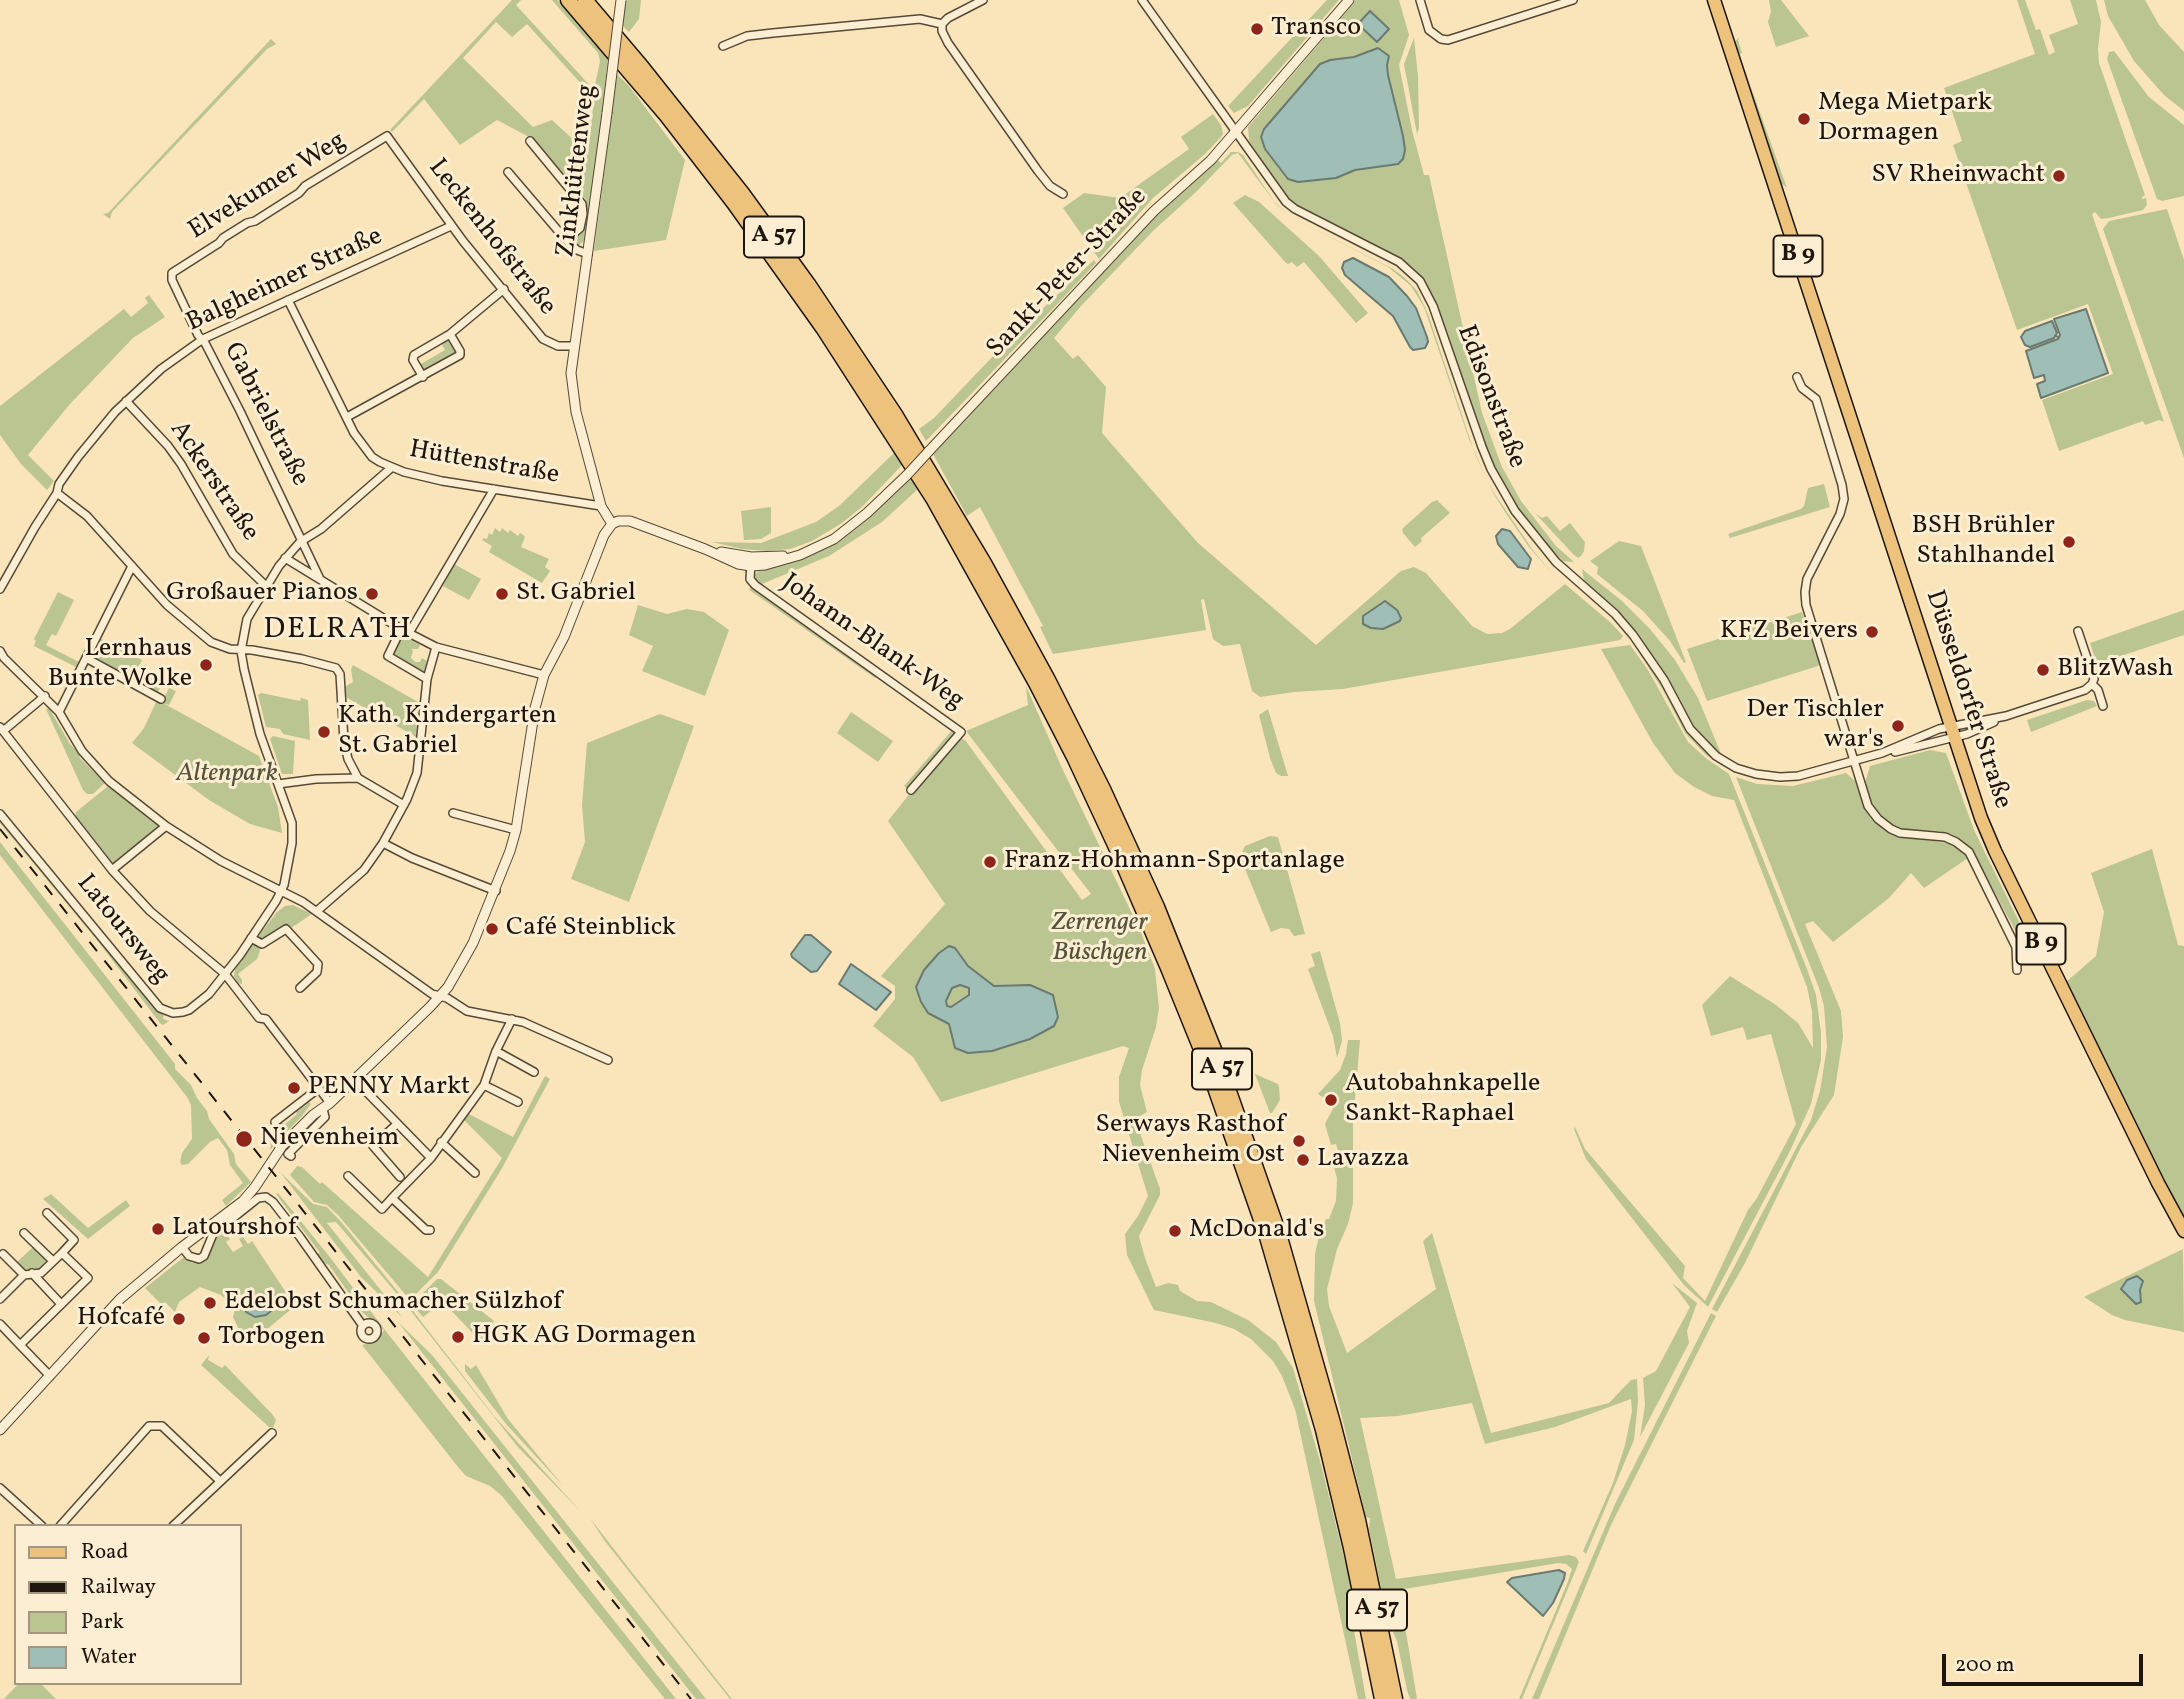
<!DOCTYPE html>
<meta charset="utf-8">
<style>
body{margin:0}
#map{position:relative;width:2184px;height:1699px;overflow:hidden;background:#fae5ba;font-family:Vollkorn,serif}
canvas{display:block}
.legend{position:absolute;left:14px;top:1524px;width:228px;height:161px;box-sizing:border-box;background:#fceed2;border:2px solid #a39783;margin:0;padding:9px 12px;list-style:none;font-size:21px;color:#1e150c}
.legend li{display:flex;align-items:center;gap:14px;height:35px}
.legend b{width:35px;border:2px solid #a39783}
.scale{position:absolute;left:1942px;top:1654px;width:201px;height:32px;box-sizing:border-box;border:4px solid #1e150c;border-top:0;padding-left:9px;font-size:21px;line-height:24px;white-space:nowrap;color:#1e150c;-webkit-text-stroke:5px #fceed2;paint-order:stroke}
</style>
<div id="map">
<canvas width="2184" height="1699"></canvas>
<ul class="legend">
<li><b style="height:9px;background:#edc27d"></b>Road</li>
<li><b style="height:9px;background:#1e150c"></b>Railway</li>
<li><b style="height:19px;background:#bbc592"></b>Park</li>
<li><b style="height:19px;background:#9fbeb5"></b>Water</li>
</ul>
<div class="scale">200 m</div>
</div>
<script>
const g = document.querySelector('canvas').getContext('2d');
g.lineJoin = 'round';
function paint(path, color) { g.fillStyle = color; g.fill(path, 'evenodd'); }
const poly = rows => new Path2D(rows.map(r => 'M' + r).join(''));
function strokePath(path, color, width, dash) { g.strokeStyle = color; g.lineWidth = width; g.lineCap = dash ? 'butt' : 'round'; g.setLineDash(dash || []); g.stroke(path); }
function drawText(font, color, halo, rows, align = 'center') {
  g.font = font + ' Vollkorn,serif'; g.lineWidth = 6; g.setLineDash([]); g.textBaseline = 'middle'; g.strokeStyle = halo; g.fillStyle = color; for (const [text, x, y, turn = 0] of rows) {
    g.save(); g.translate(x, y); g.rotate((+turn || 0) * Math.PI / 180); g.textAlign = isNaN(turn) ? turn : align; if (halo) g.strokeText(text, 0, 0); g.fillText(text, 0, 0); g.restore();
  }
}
paint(poly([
 [512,0,521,0,516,5,594,90,600,61,598,53,552,0,558,0,608,58,588,238,579,245,572,242,572,239,584,219,586,200,531,138,497,120,460,145,424,99,392,132,390,130],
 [496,22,512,37,527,24,594,98,588,153,552,120,533,127,463,58],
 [625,0,641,0,639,19,629,32,623,26],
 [1327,0,1339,0,1248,106,1234,113,1228,106],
 [1356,0,1399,0,1409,35,1399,65,1412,130,1424,175,1429,175,1482,413,1502,467,1521,501,1556,546,1574,562,1563,561,1549,548,1513,501,1496,471,1482,437,1434,299,1424,280,1400,259,1290,202,1249,141,1248,127],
 [1769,0,1781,0,1809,36,1776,47,1768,22,1771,12],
 [2017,0,2025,0,2036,30,2040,29,2049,55,2055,52,2049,35,2078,24,2070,0,2096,0,2101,22,2098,49,2099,63,2145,195,2142,197,2142,199,2146,198,2147,205,2143,210,2109,218,2101,219,2095,212,2092,214,2164,422,2159,420,2145,425,2143,421,2059,451,2042,400,2113,374,2088,304,2017,330,1953,145,1962,141,1944,88,2035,54],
 [2104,0,2145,0,2159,25,2184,52,2184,111,2164,95,2134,61,2108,16],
 [1740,37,1738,40,1742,53,1739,54,1787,188,1780,182,1734,50,1734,42],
 [1414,38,1418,76,1419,128,1417,134,1404,64],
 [271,39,276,44,267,49,112,212,110,219,103,214,108,213],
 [2114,51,2149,97,2184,125,2184,196,2162,201,2157,199,2107,59,2109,52],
 [617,74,629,86,685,160,666,240,594,251],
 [1213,114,1221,125,1223,134,1221,137,1205,154,1153,198,1099,259,1063,208,1084,193,1120,198,1189,149,1181,137],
 [1231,152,1238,152,1243,155,1274,201,1289,216,1391,268,1400,274,1409,282,1417,291,1423,303,1428,314,1475,454,1492,490,1532,549,1553,574,1529,547,1505,512,1492,491,1489,484,1469,439,1424,307,1411,286,1388,267,1289,216,1276,204,1238,153,1232,155,1196,192,1153,231,1081,306,1054,338,1073,359,1078,355,1106,387,1102,433,1198,543,1316,645,1401,571,1414,567,1426,573,1472,626,1487,634,1502,633,1510,629,1565,584,1611,623,1623,636,1620,640,1343,689,1294,692,1260,697,1252,691,1240,644,1223,646,1213,639,1204,599,1201,600,1206,630,1053,654,1040,627,1043,626,980,507,967,516,933,454,1157,213,1218,160,1221,163],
 [1245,195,1259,202,1319,256,1368,313,1356,323,1304,262,1297,267,1292,262,1288,264,1286,263,1233,203],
 [2167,209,2184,260,2184,458,2103,229,2109,221],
 [1094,260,1096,263,1065,296,926,441,919,429,934,418,996,353],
 [149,295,165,317,133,338,70,404,28,455,54,481,47,490,21,464,0,435,0,406,124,309,131,317,148,303,145,298],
 [446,340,450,340,457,353,423,372,419,365,445,350,441,343],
 [894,453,902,465,863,506,842,523,812,541,790,549,768,551,742,549,712,542,761,543,816,522,839,506],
 [910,478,917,490,882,522,829,556,762,584,756,580,755,575,760,569,805,558,842,539],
 [1824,484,1830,507,1730,538,1728,534,1801,509,1804,506,1808,488],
 [1437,500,1450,513,1421,538,1422,541,1415,547,1403,533,1402,529,1432,502],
 [771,507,771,533,761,539,744,540,741,511],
 [1535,513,1542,518,1547,516,1560,531,1570,523,1585,542,1584,551,1581,556,1578,558,1573,554],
 [495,528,500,532,502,528,508,533,510,530,518,536,520,533,523,535,525,537,521,547,549,559,545,567,550,571,542,583,489,552,492,546,482,540,484,538,487,539,489,533,492,535],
 [1619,541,1641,546,1686,662,1684,663,1670,641,1643,611,1597,574,1598,567,1590,561],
 [454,564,481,579,469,600,443,586],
 [1582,569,1622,601,1650,629,1675,660,1698,698,1722,756,1705,742,1691,725,1660,668,1644,643,1623,617,1584,580],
 [754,588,879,676,875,678,748,589],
 [58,592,74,600,56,636,52,634,46,645,79,662,76,667,34,646,36,641,34,639],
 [638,605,667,614,687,609,704,612,729,630,705,696,642,671,653,646,629,635],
 [2184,610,2184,635,2097,664,2090,643],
 [1802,612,1820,664,1818,666,1707,701,1687,649],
 [401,634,420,645,418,649,411,649,413,651,411,658,415,662,420,662,422,658,427,661,423,675,417,673,416,668,390,656],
 [101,639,142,660,138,668,159,677,157,682,161,685,158,692,93,656],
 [1630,645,1648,670,1688,742,1707,759,1729,774,1807,969,1816,995,1821,1033,1821,1060,1811,1104,1790,1151,1708,1307,1684,1285,1586,1159,1574,1129,1575,1127,1585,1149,1685,1266,1683,1278,1705,1301,1748,1210,1757,1198,1796,1124,1771,1034,1747,1040,1743,1027,1711,1036,1702,1005,1730,976,1776,1005,1798,1023,1813,1048,1812,1011,1807,987,1734,800,1712,796,1694,787,1675,773,1653,743,1601,649],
 [1634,645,1639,648,1650,663,1693,739,1727,769,1706,755,1685,733,1663,690],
 [353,665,418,702,416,737,344,696,346,686,353,682,351,669],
 [1026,686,1062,768,1140,930,1155,969,1159,1008,1156,1027,1142,1070,1140,1085,1147,1112,1140,1116,1141,1136,1160,1189,1160,1195,1139,1236,1145,1258,1156,1287,1168,1283,1178,1285,1180,1291,1197,1301,1211,1302,1248,1320,1276,1342,1293,1368,1322,1468,1350,1582,1353,1625,1366,1699,1358,1699,1295,1409,1282,1376,1273,1361,1251,1339,1234,1329,1216,1323,1154,1310,1127,1255,1125,1234,1138,1216,1148,1196,1119,1102,1119,1077,1129,1048,1123,1046,941,1102,913,1057,873,1026,895,999,895,986,881,976,945,904,888,821,911,792,904,786,953,729,958,738,965,740,1082,900,1091,894,966,731,1028,705],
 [955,948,968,966,994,986,1022,985,992,1051,955,1048,949,1024,928,1013],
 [169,688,176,691,169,705,163,703,259,756,278,807,282,833,250,824,209,800,132,743,144,728,157,700,162,702],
 [261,693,300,701,301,698,308,700,310,740,283,734,280,729,266,727,258,695],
 [2087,700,2094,701,2097,706,2031,732,2027,720],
 [49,708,70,744,81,755,79,757,105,783,93,794,87,794,83,790,46,709],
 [1268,709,1288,776,1281,776,1276,773,1270,758,1259,715],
 [851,712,893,741,878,762,837,733],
 [660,714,694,726,629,902,571,879,585,842,582,805,587,743],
 [273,736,295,741,293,774,282,774,270,739],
 [1930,750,1946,753,1974,830,2028,940,2022,943,1974,854,1965,843,1953,835,1939,831,1904,830,1894,826,1879,817,1872,805,1865,783,1870,766],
 [1846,773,1855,781,1871,818,1884,830,1902,837,1950,843,1960,848,1968,858,1924,888,1911,873,1889,898,1833,942,1813,921,1805,924,1841,1011,1843,1037,1834,1095,1801,1147,1745,1263,1717,1312,1712,1309,1811,1120,1820,1091,1827,1047,1824,1006,1819,988,1736,777,1757,784,1793,786],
 [108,786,161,828,115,864,112,865,75,817,76,812],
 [0,818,149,1001,164,1014,163,1019,169,1021,163,1025,160,1023,97,940,0,823],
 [1270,836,1278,837,1305,934,1294,936,1289,929,1281,928,1271,932,1240,857,1245,846],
 [0,842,175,1064,175,1069,191,1085,197,1098,207,1111,209,1119,234,1154,236,1164,251,1182,226,1206,222,1200,243,1183,230,1165,227,1150,218,1138,210,1142,188,1164,182,1165,180,1162,182,1153,192,1139,191,1105,187,1097,0,855],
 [2152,849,2178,945,2184,946,2184,1222,2066,982,2096,956,2104,912,2091,873],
 [293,905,312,914,291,928,288,924,264,939,257,938,277,912,285,906],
 [253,944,259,946,260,951,257,959,238,974,242,980,242,984,238,983,234,976,235,969],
 [1320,951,1340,1023,1342,1041,1337,1058,1333,1036,1308,969,1315,966,1311,954],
 [960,985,969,988,969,995,951,1007,947,1006,946,1001,952,988],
 [1348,1040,1360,1040,1353,1122,1353,1203,1348,1224,1337,1249,1327,1289,1329,1306,1347,1353,1436,1289,1423,1241,1432,1233,1491,1433,1609,1403,1631,1380,1637,1379,1638,1401,1634,1440,1586,1554,1583,1551,1613,1483,1625,1445,1632,1411,1631,1399,1555,1427,1485,1444,1472,1403,1398,1416,1360,1418,1396,1579,1569,1555,1576,1557,1579,1562,1522,1699,1519,1699,1567,1584,1572,1569,1566,1564,1558,1563,1399,1590,1417,1699,1410,1699,1407,1690,1397,1641,1388,1621,1369,1529,1370,1518,1366,1517,1314,1301,1315,1254,1319,1236,1326,1219,1329,1219,1336,1201,1337,1178,1333,1164,1341,1161,1336,1144,1331,1145,1325,1124,1337,1101,1335,1096,1329,1094,1324,1098,1318,1094,1340,1070,1346,1054],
 [1255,1074,1278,1084,1279,1087,1280,1100,1272,1113,1270,1113],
 [545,1076,550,1079,501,1170,438,1272,410,1300,338,1215,327,1205,314,1202,290,1175,297,1166,302,1167,320,1184,322,1182,428,1277,502,1158,463,1119,467,1113,513,1137],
 [308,1101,311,1104,302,1116,270,1150,271,1145,269,1141,280,1131,278,1123,281,1121,284,1125,297,1114,295,1110,298,1111,307,1104],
 [280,1172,313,1204,327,1207,343,1224,407,1303,494,1416,581,1512,517,1446,403,1301,336,1222,327,1223,403,1318,361,1277],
 [278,1193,329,1256,385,1330,676,1699,665,1699,502,1496,490,1486,466,1476,458,1467,362,1345,377,1341,384,1330,362,1312,329,1265,322,1262,315,1253,320,1253,276,1194],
 [51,1194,88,1228,126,1200,130,1206,88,1239,43,1199],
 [230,1225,234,1229,227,1235,230,1239,226,1242,233,1252,243,1246,239,1239,243,1237,248,1244,252,1241,295,1306,260,1335,254,1329,243,1338,233,1317,235,1309,221,1295,200,1287,179,1302,175,1312,165,1302,162,1305,145,1288,184,1257,192,1263,203,1262,215,1236],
 [34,1246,51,1261,44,1268,24,1273,15,1264],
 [2183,1249,2184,1332,2125,1320,2112,1315,2084,1297],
 [437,1279,441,1279,494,1321,484,1345,443,1302,423,1317,415,1308,417,1299],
 [1672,1283,1697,1303,1687,1331,1689,1343,1640,1437,1645,1405,1643,1378,1656,1371,1690,1307],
 [1711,1313,1716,1316,1611,1525,1539,1699,1532,1699,1615,1504],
 [398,1322,432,1355,706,1699,696,1699],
 [209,1355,208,1360,222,1368,225,1365,272,1414,276,1420,273,1428,269,1427,201,1365],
 [465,1364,471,1369,476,1365,508,1419,564,1487,506,1424,465,1371],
 [590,1518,627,1566,732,1699,730,1699,604,1540],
 [19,1683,40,1683,56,1699,4,1699]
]), '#bbc592');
const water = poly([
 [1370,11,1389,29,1377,42,1358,24,1370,11],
 [1378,48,1389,56,1387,65,1388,75,1403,136,1405,150,1403,159,1398,164,1355,170,1336,178,1298,182,1288,179,1265,149,1261,137,1264,129,1320,64,1330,60,1354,57,1378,48],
 [1353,258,1389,277,1407,296,1416,308,1427,337,1428,342,1425,348,1413,350,1410,347,1393,316,1345,275,1342,268,1344,262,1353,258],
 [2086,309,2108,373,2041,398,2037,384,2045,381,2044,375,2034,378,2026,351,2058,339,2060,335,2054,319,2086,309],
 [2052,321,2057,333,2054,338,2030,347,2025,345,2021,337,2025,331,2052,321],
 [1502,529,1510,531,1531,559,1528,569,1518,567,1498,544,1496,536,1502,529],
 [1385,601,1397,610,1401,618,1400,621,1383,629,1371,628,1363,624,1363,616,1385,601],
 [805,935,811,935,831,952,817,971,811,972,792,957,791,954,805,935],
 [949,946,955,948,968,966,994,986,1030,985,1053,995,1058,1017,1054,1026,1030,1039,992,1051,968,1053,955,1048,949,1024,928,1013,921,1002,916,987,924,970,939,953,949,946],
 [960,985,969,988,969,995,951,1007,947,1006,946,1001,952,988,960,985],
 [851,964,891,992,876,1010,839,984,851,964],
 [2137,1276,2143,1281,2140,1290,2141,1302,2136,1304,2121,1289,2127,1280,2137,1276],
 [270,1292,277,1297,276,1307,266,1315,255,1317,246,1312,245,1299,270,1292],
 [1559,1570,1565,1573,1564,1579,1553,1603,1543,1616,1507,1582,1512,1578,1559,1570]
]);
paint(water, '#9fbeb5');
strokePath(water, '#6b7a71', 2);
strokePath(poly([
 [2055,336,2059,337]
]), '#6b7a71', 2);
const minor = poly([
 [1142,0,1286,202,1295,209,1399,262,1420,281,1433,306,1482,447,1491,469,1515,511,1556,562,1615,614,1633,635,1664,680,1690,729,1716,756,1736,768,1756,774,1780,777,1798,776,1882,753,1939,729,2006,716,2085,690,2092,684],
 [1420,0,1429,30,1441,39,1448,40,1573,0],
 [942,24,942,31,948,43,1038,171,1050,186,1063,194],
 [723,46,747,36,773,33,920,19,942,24,948,18,983,0],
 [530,141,582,204,583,214,580,228,566,240],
 [508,172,566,240,577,250,588,254],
 [288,300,354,433,372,457,380,462,404,472,442,481,601,506],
 [423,377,413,360,414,355,450,334,504,289],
 [1797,377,1802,388,1816,399,1842,485,1844,499,1840,514,1807,579,1805,592,1806,605,1868,806,1878,819,1891,829,1900,833,1945,837,1956,842,1969,852,2016,947,2017,970],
 [126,401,168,446,181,464,233,554,266,586],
 [347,417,460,355,460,351,450,334],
 [57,493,87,516,167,605,211,642,230,649,252,650,302,659,336,668,340,674,344,741,348,759,358,778,404,805],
 [285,558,401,629,436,647,544,675],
 [751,564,750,579,755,585,961,732,911,790],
 [319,577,240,411,205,343,198,335,172,280,172,273,219,243,223,238,247,223,255,221,299,193,305,186,387,136,463,241,543,339,558,346,573,346],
 [0,589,35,527,57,493,59,484,78,457,115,412,161,369,203,339,451,226],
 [401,629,388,656,427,679],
 [2078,631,2094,679,2092,684,2098,690,2103,706],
 [409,633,494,489],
 [0,651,4,658,59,712,82,751,109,781,166,826,221,861,303,902,432,994,447,998,467,1011,523,1022,608,1060],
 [86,658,161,699],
 [59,712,132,566],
 [0,727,112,870,150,911,225,974,259,1018,266,1019,330,1103],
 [3,731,45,696],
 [1895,752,1967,734,1994,722],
 [278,784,316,779,358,778],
 [453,813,516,830],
 [0,814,160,1008,173,1013,183,1012,189,1010,209,994,240,955,276,901,284,885,292,843,292,823,260,734,244,669,241,651,247,619,279,566,300,542,321,529,391,468],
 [383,843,412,858,496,891],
 [112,870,166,826],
 [317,911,364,870,383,843,407,799,417,773,427,679,436,647],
 [251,938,262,944,286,929,318,964,317,972,300,988],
 [496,1051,534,1072],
 [354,1079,431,1158],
 [484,1085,518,1102],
 [275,1122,319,1088],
 [397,1124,373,1146,400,1177],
 [441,1142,475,1173],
 [291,1156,288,1154,325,1117,323,1109],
 [348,1176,382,1209,392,1198,426,1230,430,1230],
 [392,1198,431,1158,484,1085,496,1051,512,1019],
 [47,1213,74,1240,62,1253],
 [24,1233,53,1261],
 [182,1247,189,1256,199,1259,204,1256,213,1234,258,1198,266,1197,273,1202,300,1237,363,1326],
 [3,1254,24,1275],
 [32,1273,61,1304],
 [0,1299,24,1275,41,1273,62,1253,88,1278,20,1345,0,1324],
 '361 1331a8 8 0 1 1 16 0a8 8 0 1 1-16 0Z',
 [20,1345,50,1376],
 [0,1488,42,1526],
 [60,1526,149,1426,162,1426,220,1481],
 [173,1526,272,1433]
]);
const tertiary = poly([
 [607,113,571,373,576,412,601,506,612,524],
 [929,451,1154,211,1211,160,1349,0],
 [612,524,618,521,630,521,705,549,738,564,751,566,765,565,800,555,834,539,867,513,907,475],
 [721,552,751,557,783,556],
 [0,1430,120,1299,182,1247,243,1201,255,1187,282,1146,313,1115,330,1103,430,1007,448,987,473,943,510,851,516,830,535,708,544,675,564,637,604,535,612,524]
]);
const primary = poly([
 [1714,0,1981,818,1995,851,2158,1183,2184,1231]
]);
const motorway = poly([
 [568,0,667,116,734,203,823,328,934,500,1036,683,1074,757,1115,845,1168,968,1205,1059,1267,1237,1323,1430,1351,1548,1382,1699],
 [585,0,641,66,742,193,808,284,896,416,984,563,1047,678,1103,789,1157,907,1217,1057,1279,1234,1333,1423,1358,1520,1395,1699]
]);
strokePath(minor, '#554938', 10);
strokePath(tertiary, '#554938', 11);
strokePath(primary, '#1e150c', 15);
strokePath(motorway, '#1e150c', 17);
strokePath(minor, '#fceed2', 7);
strokePath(tertiary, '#fceed2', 9);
strokePath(primary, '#edc27d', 12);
strokePath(motorway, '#edc27d', 14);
strokePath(poly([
 [0,829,691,1699]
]), '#1e150c', 2, [12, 12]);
const tertiaryBridge = poly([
 [607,113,621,0],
 [907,475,929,451]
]);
strokePath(tertiaryBridge, '#554938', 11, []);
strokePath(tertiaryBridge, '#fceed2', 9);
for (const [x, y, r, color] of [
 [1257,29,7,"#8f2418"],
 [1804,119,7,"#8f2418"],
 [2059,176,7,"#8f2418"],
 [2069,542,7,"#8f2418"],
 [372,594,7,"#8f2418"],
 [502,594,7,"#8f2418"],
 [1872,632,7,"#8f2418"],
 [206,665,7,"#8f2418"],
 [2043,670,7,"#8f2418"],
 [1898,726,7,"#8f2418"],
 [324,732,7,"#8f2418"],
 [990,862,7,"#8f2418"],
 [492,929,7,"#8f2418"],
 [294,1088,7,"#8f2418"],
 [1331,1100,7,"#8f2418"],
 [244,1139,9,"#8f2418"],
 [1299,1141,7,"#8f2418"],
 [1303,1160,7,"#8f2418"],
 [158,1229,7,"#8f2418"],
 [1175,1231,7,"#8f2418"],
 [210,1303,7,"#8f2418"],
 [179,1319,7,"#8f2418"],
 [458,1337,7,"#8f2418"],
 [204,1338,7,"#8f2418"]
]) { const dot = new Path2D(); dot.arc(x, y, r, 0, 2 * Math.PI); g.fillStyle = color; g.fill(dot); strokePath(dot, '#fceed2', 2.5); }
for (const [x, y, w] of [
 [774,237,60],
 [1798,256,49],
 [2041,944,49],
 [1222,1069,60],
 [1377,1610,60]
]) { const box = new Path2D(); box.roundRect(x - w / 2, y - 20.5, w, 41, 5); g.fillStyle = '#fceed2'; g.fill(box); strokePath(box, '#1e150c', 2); }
drawText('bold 24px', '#1e150c', null, [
 ["A 57",774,237],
 ["B 9",1798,256],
 ["B 9",2041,944],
 ["A 57",1222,1069],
 ["A 57",1377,1610]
]);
drawText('26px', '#1e150c', '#fceed2', [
 ["Transco",1271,29],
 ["Mega Mietpark",1818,104],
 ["Dormagen",1818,134],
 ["SV Rheinwacht",2045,176,"right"],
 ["BSH Brühler",2055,527,"right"],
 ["Stahlhandel",2055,557,"right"],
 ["Großauer Pianos",358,594,"right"],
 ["St. Gabriel",516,594],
 ["KFZ Beivers",1858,632,"right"],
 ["Lernhaus",192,650,"right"],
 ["Bunte Wolke",192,680,"right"],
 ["BlitzWash",2057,670],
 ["Der Tischler",1884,711,"right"],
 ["war's",1884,741,"right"],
 ["Kath. Kindergarten",338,717],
 ["St. Gabriel",338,747],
 ["Franz-Hohmann-Sportanlage",1004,862],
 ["Café Steinblick",506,929],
 ["Autobahnkapelle",1345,1085],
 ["Sankt-Raphael",1345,1115],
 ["PENNY Markt",308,1088],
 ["Serways Rasthof",1285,1126,"right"],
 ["Nievenheim Ost",1285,1156,"right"],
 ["Nievenheim",260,1139],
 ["Lavazza",1317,1160],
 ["Latourshof",172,1229],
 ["McDonald's",1189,1231],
 ["Edelobst Schumacher Sülzhof",224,1303],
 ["Hofcafé",165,1319,"right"],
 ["HGK AG Dormagen",472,1337],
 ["Torbogen",218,1338]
], 'left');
drawText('26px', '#1e150c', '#fceed2', [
 ["Zinkhüttenweg",578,171,-83],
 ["Elvekumer Weg",268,187,-32],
 ["Leckenhofstraße",491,238,52],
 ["Sankt-Peter-Straße",1068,274,-47],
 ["Balgheimer Straße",285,281,-25],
 ["Edisonstraße",1490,397,69],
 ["Gabrielstraße",265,415,63],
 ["Hüttenstraße",484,464,10],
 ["Ackerstraße",213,482,56],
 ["Johann-Blank-Weg",872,643,35],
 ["Düsseldorfer Straße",1967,700,72],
 ["Latoursweg",122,930,51]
]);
drawText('italic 26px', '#55533b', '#fceed2', [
 ["Altenpark",227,775],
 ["Zerrenger",1100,924],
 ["Büschgen",1100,954]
]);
g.letterSpacing = '2px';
drawText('30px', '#1e150c', '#fceed2', [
 ["DELRATH",338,631]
]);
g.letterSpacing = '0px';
</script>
